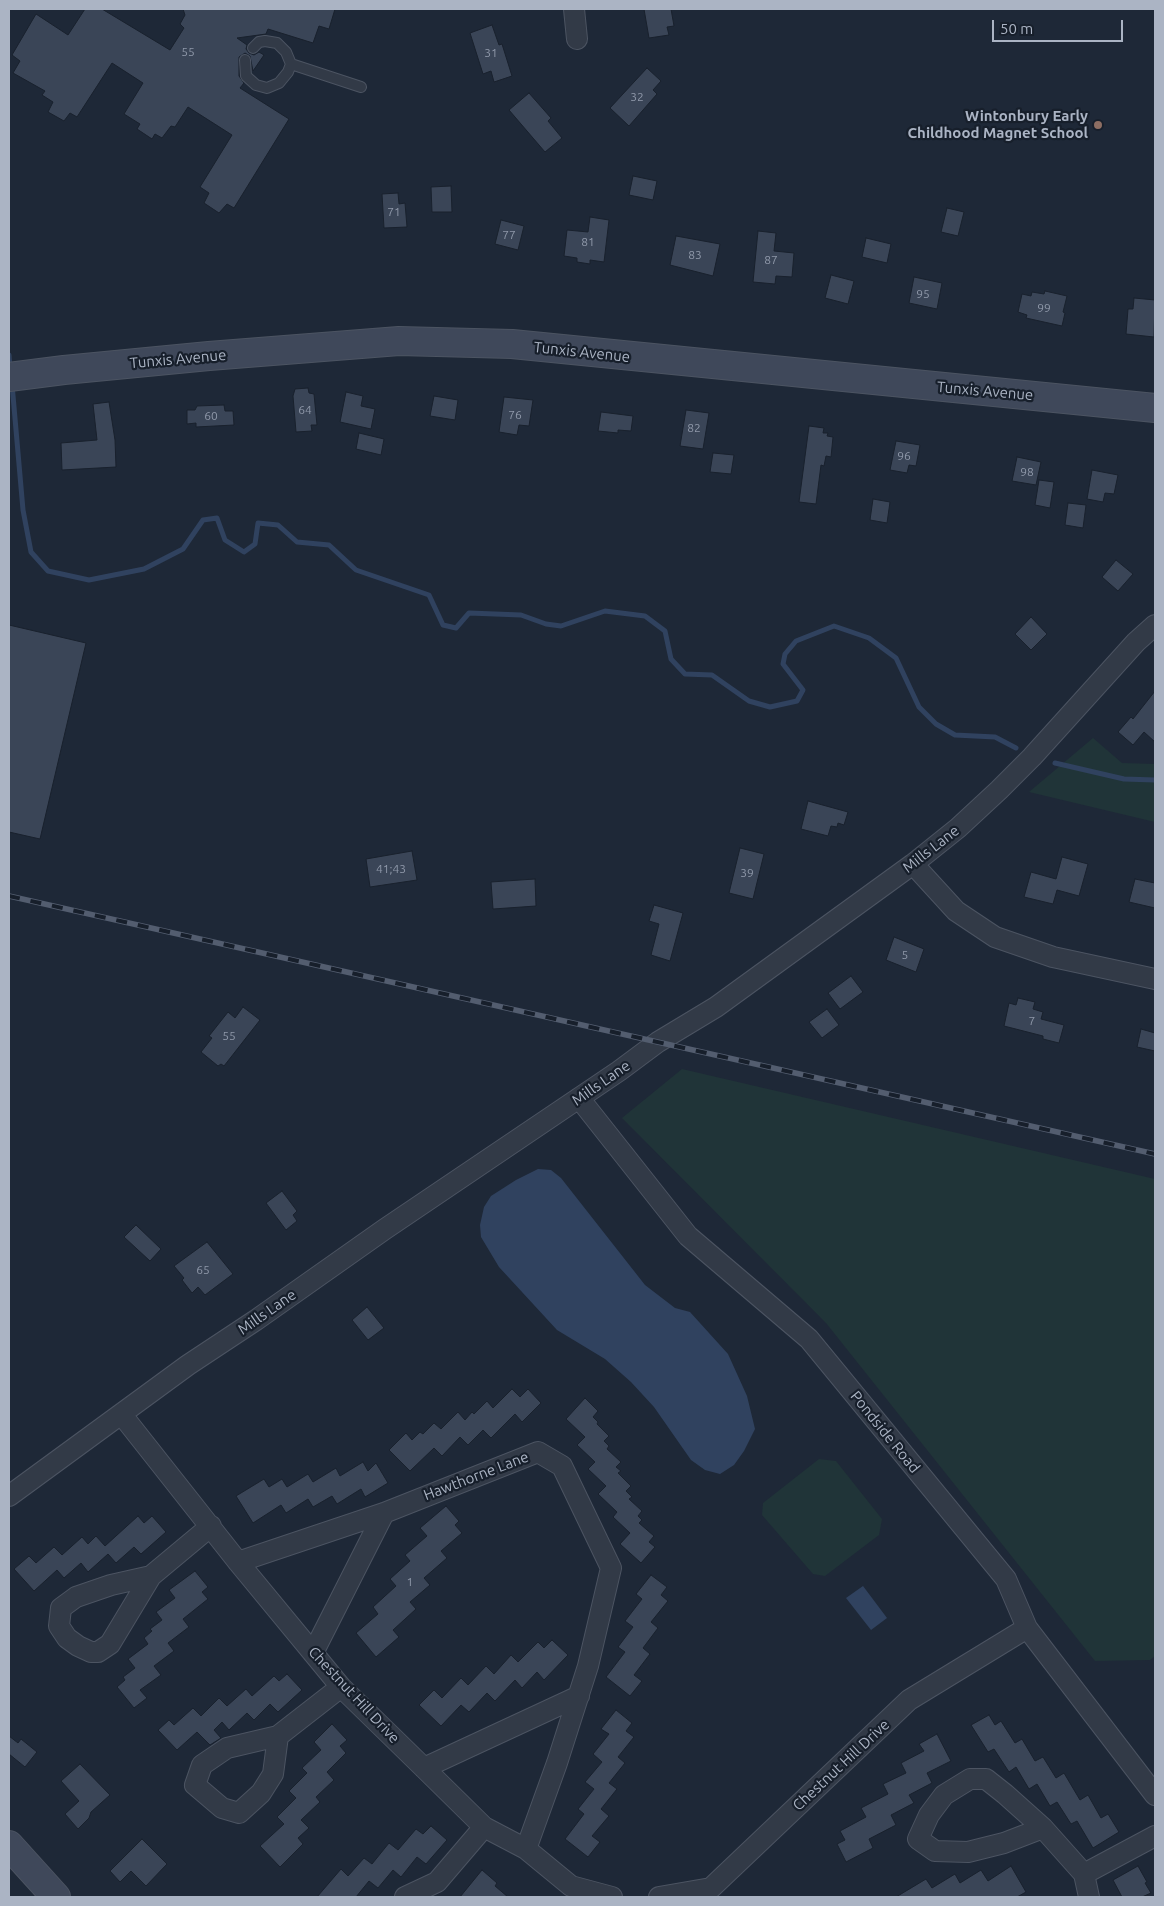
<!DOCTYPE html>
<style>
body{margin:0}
#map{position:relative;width:1164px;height:1906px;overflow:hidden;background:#1e2837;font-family:Ubuntu,sans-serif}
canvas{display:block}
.frame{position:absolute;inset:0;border:10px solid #abb4c4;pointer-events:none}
.scale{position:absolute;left:992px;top:20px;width:131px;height:22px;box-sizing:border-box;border:2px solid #abb4c4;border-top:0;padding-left:6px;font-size:15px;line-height:18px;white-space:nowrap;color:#abb4c4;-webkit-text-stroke:4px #171f2b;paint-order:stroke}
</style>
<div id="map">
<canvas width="1164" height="1906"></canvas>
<div class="frame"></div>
<div class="scale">50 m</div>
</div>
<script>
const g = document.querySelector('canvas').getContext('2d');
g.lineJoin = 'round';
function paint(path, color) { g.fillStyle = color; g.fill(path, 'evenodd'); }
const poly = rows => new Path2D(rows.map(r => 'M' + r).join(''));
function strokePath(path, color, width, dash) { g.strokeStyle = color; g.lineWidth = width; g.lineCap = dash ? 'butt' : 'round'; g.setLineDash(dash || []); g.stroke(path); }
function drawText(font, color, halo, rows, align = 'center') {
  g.font = font + ' Ubuntu,sans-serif'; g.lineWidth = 4.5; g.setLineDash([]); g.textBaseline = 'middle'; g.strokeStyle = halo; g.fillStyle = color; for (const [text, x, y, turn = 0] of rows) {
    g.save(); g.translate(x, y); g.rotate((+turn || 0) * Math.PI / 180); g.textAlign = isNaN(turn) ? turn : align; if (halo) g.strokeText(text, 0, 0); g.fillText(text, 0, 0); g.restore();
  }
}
paint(poly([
 [1093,738,1122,763,1155,764,1155,822,1029,792],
 [682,1069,1155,1179,1155,1656,1150,1660,1095,1661,826,1323,622,1118],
 [819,1459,836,1461,882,1519,879,1535,825,1576,813,1574,762,1515,763,1503]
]), '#203438');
paint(poly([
 [538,1169,551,1170,561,1178,645,1285,675,1308,690,1312,728,1354,747,1396,755,1429,744,1451,734,1465,720,1474,705,1470,691,1460,654,1407,631,1382,605,1359,557,1330,499,1267,481,1237,480,1225,484,1207,491,1196,516,1180],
 [863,1586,887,1618,871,1630,846,1598]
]), '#30425f');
strokePath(poly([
 [9,355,10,368],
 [12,384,23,510,31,552,48,571,89,580,144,569,183,549,203,520,217,518,225,540,244,552,255,544,258,523,278,525,297,542,329,545,356,570,429,595,443,625,456,628,469,613,521,615,546,624,561,626,605,611,645,616,665,631,671,659,685,674,712,675,749,701,770,707,797,701,803,690,783,664,785,654,796,641,834,626,869,638,896,658,919,707,936,724,955,735,995,737,1016,748],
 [1055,763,1124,779,1155,780]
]), '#30425f', 5);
const building = poly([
 [85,9,102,9,170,50,184,28,180,24,185,15,183,9,335,9,329,29,319,26,313,43,268,29,266,34,237,38,247,45,246,49,249,53,254,55,259,52,264,55,253,71,250,56,245,53,239,57,239,76,244,83,240,88,289,119,234,208,227,204,219,213,204,203,209,193,200,187,232,135,188,107,175,127,171,126,162,138,155,134,152,139,137,129,140,124,124,114,143,83,112,63,77,117,70,113,64,121,48,112,53,102,42,95,45,91,13,73,20,61,12,55,36,14,68,35,85,9],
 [644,9,671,9,674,26,667,27,669,35,649,38,644,9],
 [492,25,499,45,502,44,512,76,494,82,491,71,483,74,470,33,492,25],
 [647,68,661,81,653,90,657,94,629,126,610,108,647,68],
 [529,93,551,118,548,121,562,138,545,152,509,110,529,93],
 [633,176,657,181,653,200,629,195,633,176],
 [451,186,452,212,432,212,431,187,451,186],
 [398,193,399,204,405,203,407,227,384,228,382,194,398,193],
 [947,208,964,212,958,236,941,232,947,208],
 [590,217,609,220,604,262,590,260,590,264,577,262,577,258,564,256,567,230,588,232,590,217],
 [501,220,524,226,518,250,495,244,501,220],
 [758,231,776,233,774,251,794,253,792,277,776,276,775,284,753,282,758,231],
 [676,236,720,244,713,276,670,265,676,236],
 [866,238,891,244,887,263,862,257,866,238],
 [831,275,854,281,848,304,825,298,831,275],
 [914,277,942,283,937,309,909,303,914,277],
 [1045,291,1067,296,1063,312,1065,313,1062,326,1026,318,1027,315,1018,312,1022,294,1031,296,1032,292,1044,294,1045,291],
 [1134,298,1155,300,1154,337,1126,334,1128,309,1133,309,1134,298],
 [308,388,309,393,314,394,317,425,311,425,312,431,296,432,293,396,295,389,308,388],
 [346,392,363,396,361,406,375,409,371,429,340,422,346,392],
 [434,396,458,400,455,420,430,416,434,396],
 [504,397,533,400,529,426,519,425,517,435,499,432,504,397],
 [109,402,115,440,116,467,62,470,61,443,97,440,93,404,109,402],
 [224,405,225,411,233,411,234,425,196,427,196,423,187,424,187,410,195,410,197,406,224,405],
 [686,410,709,413,703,449,680,446,686,410],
 [601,412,633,416,631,431,618,430,618,433,598,431,601,412],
 [809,426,824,428,823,433,828,433,827,436,833,437,831,457,826,456,824,466,821,465,816,504,799,502,809,426],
 [359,433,384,439,381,455,356,449,359,433],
 [896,441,920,445,916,466,909,465,907,473,890,470,896,441],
 [713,453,734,455,731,474,710,472,713,453],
 [1017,457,1041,462,1036,485,1012,481,1017,457],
 [1092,470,1118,475,1114,494,1105,493,1103,502,1087,499,1092,470],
 [1039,480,1054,482,1050,508,1035,505,1039,480],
 [873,499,890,502,887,523,870,520,873,499],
 [1068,503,1086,505,1083,528,1065,525,1068,503],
 [1116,560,1133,574,1118,591,1102,577,1116,560],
 [1031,617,1047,634,1031,650,1015,634,1031,617],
 [9,625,86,643,40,839,9,832,9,625],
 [1155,691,1155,742,1144,732,1133,745,1118,732,1131,717,1133,719,1155,691],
 [808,801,848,812,844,825,838,823,837,827,831,826,828,836,801,829,808,801],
 [740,848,764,854,753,899,729,893,740,848],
 [412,851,417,880,370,887,366,859,412,851],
 [1062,857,1088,864,1079,896,1057,890,1053,904,1024,897,1031,872,1056,879,1062,857],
 [535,879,536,906,493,909,491,882,535,879],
 [1135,879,1155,883,1155,908,1129,902,1135,879],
 [654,905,683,913,670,961,651,955,659,924,649,921,654,905],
 [894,937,924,949,916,972,886,960,894,937],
 [851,976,863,992,840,1009,828,993,851,976],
 [1018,998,1035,1002,1033,1009,1043,1012,1041,1019,1064,1025,1059,1043,1043,1039,1043,1036,1004,1026,1009,1003,1016,1005,1018,998],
 [243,1007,260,1020,224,1066,221,1064,218,1066,201,1052,212,1038,209,1036,228,1012,235,1018,243,1007],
 [827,1009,839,1025,822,1038,809,1022,827,1009],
 [1141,1029,1155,1033,1155,1051,1137,1047,1141,1029],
 [282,1191,297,1211,293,1215,297,1221,286,1230,266,1203,282,1191],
 [136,1225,161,1249,150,1261,124,1237,136,1225],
 [207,1242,233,1274,205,1295,198,1287,192,1293,182,1280,184,1278,174,1266,207,1242],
 [367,1307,384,1328,368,1340,352,1320,367,1307],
 [512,1389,520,1397,528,1389,541,1403,522,1422,515,1414,491,1438,483,1430,468,1445,460,1437,442,1456,434,1448,410,1471,389,1450,406,1433,412,1440,420,1432,423,1434,434,1423,441,1429,458,1412,465,1420,472,1412,474,1414,487,1401,493,1408,512,1389],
 [585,1398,598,1411,593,1417,598,1422,597,1424,609,1436,604,1441,609,1446,607,1449,621,1462,616,1467,621,1471,618,1473,631,1486,626,1491,632,1497,629,1499,642,1511,638,1516,642,1520,639,1523,654,1536,649,1542,655,1547,641,1563,620,1544,630,1533,613,1517,617,1512,598,1494,606,1486,588,1469,595,1462,577,1445,585,1437,566,1419,585,1398],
 [363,1462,368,1471,376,1463,388,1483,365,1497,361,1489,337,1504,332,1496,313,1507,308,1499,286,1513,281,1505,253,1523,236,1496,264,1479,269,1487,282,1479,287,1487,308,1474,313,1482,336,1468,340,1476,363,1462],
 [446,1506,459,1521,455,1525,462,1533,441,1551,447,1558,424,1578,430,1585,410,1602,416,1609,393,1630,399,1637,376,1657,356,1633,378,1614,373,1607,396,1586,390,1579,410,1561,405,1555,427,1536,420,1528,446,1506],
 [138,1516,144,1523,152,1516,166,1532,141,1554,134,1547,116,1563,108,1554,88,1572,81,1563,64,1578,57,1570,34,1591,14,1569,29,1556,36,1563,54,1547,62,1555,82,1537,88,1544,96,1536,105,1546,138,1516],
 [195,1571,208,1587,202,1592,208,1599,183,1619,189,1627,168,1643,174,1651,154,1666,161,1675,140,1690,147,1698,134,1708,117,1687,125,1680,123,1677,135,1668,128,1659,148,1644,144,1638,152,1631,150,1629,162,1620,156,1612,175,1598,169,1590,195,1571],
 [651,1575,667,1587,661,1595,668,1601,651,1622,658,1628,643,1648,650,1654,634,1675,642,1681,630,1696,606,1677,625,1652,618,1647,633,1627,625,1621,642,1599,636,1594,651,1575],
 [552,1640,568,1655,544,1680,537,1672,522,1688,515,1680,495,1701,487,1693,469,1712,461,1705,441,1726,419,1705,434,1690,442,1698,461,1678,468,1685,486,1666,494,1674,511,1655,518,1662,538,1642,544,1648,552,1640],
 [287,1674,302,1690,278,1712,270,1704,254,1720,247,1713,229,1730,222,1722,214,1730,221,1738,210,1745,197,1732,177,1750,158,1730,169,1720,174,1725,193,1708,201,1716,219,1698,227,1706,246,1689,252,1696,274,1676,279,1681,287,1674],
 [616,1710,632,1723,626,1731,634,1737,618,1757,625,1763,609,1783,617,1789,601,1809,609,1816,592,1836,600,1842,588,1857,565,1839,584,1814,578,1809,594,1789,585,1782,602,1762,593,1754,609,1734,601,1729,616,1710],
 [989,1715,995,1725,1001,1721,1015,1743,1022,1739,1035,1761,1043,1757,1056,1778,1064,1773,1080,1800,1088,1795,1101,1818,1108,1814,1119,1832,1093,1848,1077,1821,1071,1824,1057,1802,1050,1806,1037,1784,1029,1789,1016,1767,1009,1772,994,1749,988,1752,971,1725,989,1715],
 [332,1724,347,1740,340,1746,346,1753,327,1772,334,1780,316,1797,320,1802,301,1820,309,1828,298,1838,303,1844,280,1867,260,1846,284,1824,277,1817,296,1798,289,1791,307,1773,302,1768,321,1750,314,1742,332,1724],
 [937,1734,951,1761,927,1773,932,1783,909,1795,914,1803,891,1815,896,1825,869,1839,873,1848,846,1862,837,1844,845,1840,840,1831,866,1817,861,1808,888,1794,883,1784,906,1773,901,1763,924,1751,919,1744,937,1734],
 [9,1736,18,1743,21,1739,37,1752,25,1767,9,1754,9,1736],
 [80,1764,110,1795,91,1812,89,1818,78,1829,65,1814,79,1801,61,1781,80,1764],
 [431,1826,447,1840,426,1864,417,1857,401,1877,393,1870,378,1888,369,1881,356,1897,317,1897,341,1869,348,1876,364,1858,372,1864,389,1843,398,1850,416,1829,423,1834,431,1826],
 [142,1839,167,1864,146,1886,131,1871,120,1882,110,1871,142,1839],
 [1011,1866,1026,1892,1017,1897,896,1897,926,1879,932,1888,955,1874,960,1883,981,1870,988,1881,1011,1866],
 [1138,1866,1147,1882,1145,1883,1151,1893,1142,1897,1122,1897,1113,1880,1138,1866],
 [482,1870,497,1883,495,1886,508,1897,460,1897,482,1870]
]);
paint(building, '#3a4557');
strokePath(building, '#19212d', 1);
const lane = poly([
 [253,48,259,42,265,41,277,43,286,52,291,64,361,87],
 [245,60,246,76,256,85,267,88,279,83,288,72,291,64]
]);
const street = poly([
 [574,9,577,39],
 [913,864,956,911,995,937,1053,957,1155,979],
 [579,1098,688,1236,809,1339,1006,1579,1027,1628,1155,1795],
 [122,1415,238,1562,341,1687,424,1768,484,1827,526,1849,571,1886,612,1897],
 [9,1496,188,1365,256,1320,385,1229,619,1071,658,1042,716,1007,913,864,958,828,999,790,1032,757,1136,642,1155,625],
 [238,1562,384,1513,538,1452,562,1466,611,1568,588,1666,557,1763,526,1849],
 [151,1576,111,1585,76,1597,61,1608,59,1626,67,1638,78,1646,91,1652,98,1652,110,1644,151,1576,211,1526],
 [313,1653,384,1513],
 [278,1736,273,1774,261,1793,239,1813,222,1808,195,1785,202,1765,227,1748,278,1736,341,1687],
 [424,1768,579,1696],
 [1043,1828,1004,1843,968,1852,935,1851,918,1839,929,1815,944,1795,970,1779,986,1779,1005,1794,1043,1828,1084,1874,1155,1836],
 [1084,1874,1089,1897],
 [405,1897,437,1882,484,1827],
 [659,1897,711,1888,909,1700,1027,1628]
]);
const secondary = poly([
 [9,377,64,370,209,356,399,341,512,344,1155,408],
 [9,1845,56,1897]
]);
strokePath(lane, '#4c5462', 12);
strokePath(street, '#4c5462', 22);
strokePath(secondary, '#4c5462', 30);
strokePath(lane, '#323a47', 10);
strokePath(street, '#323a47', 20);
strokePath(secondary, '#3f485a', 28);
const rail = poly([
 [9,896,1155,1154]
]);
strokePath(rail, '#535d6f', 5.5);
strokePath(rail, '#171f2b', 4, [11]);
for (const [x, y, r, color] of [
 [1098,125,5,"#8d6e63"]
]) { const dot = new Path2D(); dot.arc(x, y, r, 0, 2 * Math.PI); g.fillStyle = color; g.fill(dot); strokePath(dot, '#171f2b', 2); }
drawText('12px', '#8f98a9', null, [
 ["55",188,52],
 ["31",491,53],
 ["32",637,97],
 ["71",394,212],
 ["77",509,235],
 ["81",588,242],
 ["83",695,255],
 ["87",771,260],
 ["95",923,294],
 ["99",1044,308],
 ["64",305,410],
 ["76",515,415],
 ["60",211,416],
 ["82",694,428],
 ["96",904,456],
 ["98",1027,472],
 ["41;43",391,869],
 ["39",747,873],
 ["5",905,955],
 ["7",1032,1021],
 ["55",229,1036],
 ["65",203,1270],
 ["1",410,1582]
]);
drawText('bold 15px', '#abb4c4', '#171f2b', [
 ["Wintonbury Early",1088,116],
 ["Childhood Magnet School",1088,133]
], 'right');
drawText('15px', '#abb4c4', '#171f2b', [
 ["Tunxis Avenue",582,352,6],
 ["Tunxis Avenue",178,359,-5],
 ["Tunxis Avenue",985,391,5],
 ["Mills Lane",931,849,-38],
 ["Mills Lane",601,1083,-35],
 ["Mills Lane",267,1312,-35],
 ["Pondside Road",885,1432,51],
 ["Hawthorne Lane",476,1476,-21],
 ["Chestnut Hill Drive",354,1695,47],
 ["Chestnut Hill Drive",841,1765,-43]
]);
</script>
